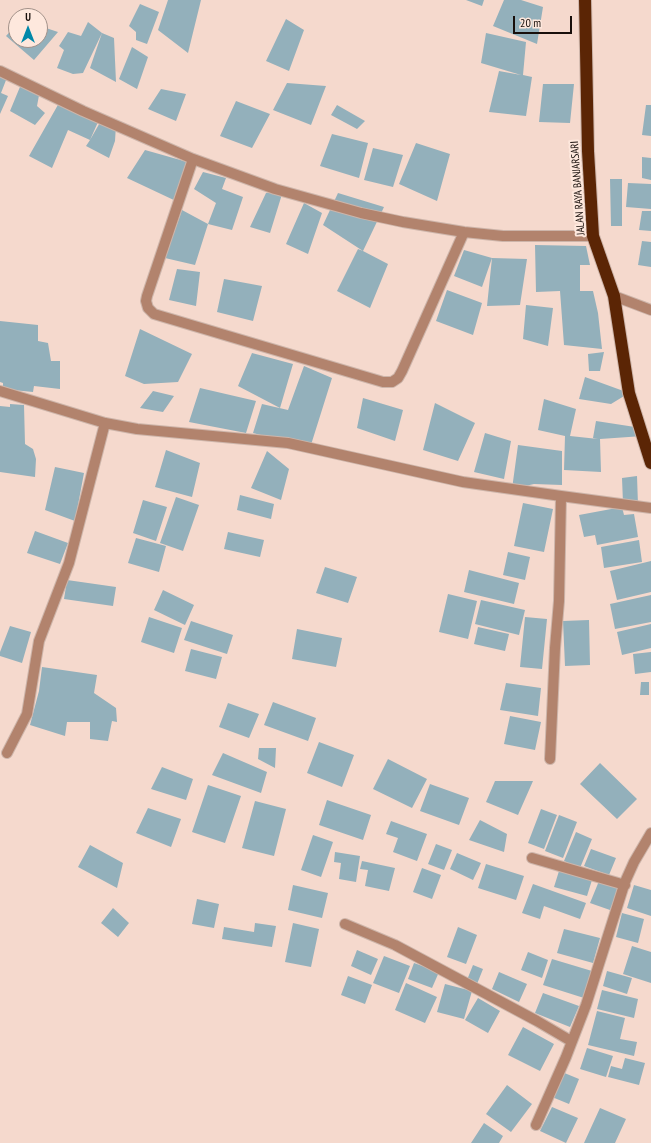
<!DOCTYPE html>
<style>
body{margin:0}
#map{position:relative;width:651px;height:1143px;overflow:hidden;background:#f5d9cd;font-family:"PT Sans Narrow",sans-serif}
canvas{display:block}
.north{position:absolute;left:8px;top:8px;width:40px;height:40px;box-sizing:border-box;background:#fee8dd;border:1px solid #a29189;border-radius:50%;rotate:0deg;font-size:11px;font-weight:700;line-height:16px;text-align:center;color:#180f0b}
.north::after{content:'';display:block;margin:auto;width:14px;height:18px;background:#0188a9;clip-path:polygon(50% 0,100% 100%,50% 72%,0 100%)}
.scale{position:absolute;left:513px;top:16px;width:59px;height:18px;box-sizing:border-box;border:2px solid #180f0b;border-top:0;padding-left:5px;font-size:12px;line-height:14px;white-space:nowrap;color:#180f0b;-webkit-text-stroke:3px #fee8dd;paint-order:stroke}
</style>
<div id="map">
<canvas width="651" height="1143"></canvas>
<div class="north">U</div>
<div class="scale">20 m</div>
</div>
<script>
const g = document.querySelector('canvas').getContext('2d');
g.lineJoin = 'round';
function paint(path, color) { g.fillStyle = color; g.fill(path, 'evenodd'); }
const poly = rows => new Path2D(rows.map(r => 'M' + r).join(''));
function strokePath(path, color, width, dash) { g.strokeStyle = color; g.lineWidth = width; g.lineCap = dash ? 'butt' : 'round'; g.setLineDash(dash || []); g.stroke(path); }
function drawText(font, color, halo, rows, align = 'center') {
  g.font = font + ' "PT Sans Narrow",sans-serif'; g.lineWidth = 4; g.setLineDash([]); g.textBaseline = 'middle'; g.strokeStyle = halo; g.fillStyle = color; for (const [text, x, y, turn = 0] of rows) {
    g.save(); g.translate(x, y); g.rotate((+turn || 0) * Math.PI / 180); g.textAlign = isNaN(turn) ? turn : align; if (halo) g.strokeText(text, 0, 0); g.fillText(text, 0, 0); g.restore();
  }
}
paint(poly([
 [168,0,201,0,188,53,158,30],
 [466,0,484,0,482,6],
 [504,0,521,0,543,7,537,44,493,26],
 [140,4,159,12,147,44,136,40,136,32,129,26],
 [286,19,304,30,289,71,266,61],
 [88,22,102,33,83,73,73,74,57,68,64,50,59,46,68,32,81,36],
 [16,25,16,40,40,40,40,26,58,32,34,60,6,36],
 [102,33,114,38,116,82,90,68],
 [486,33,526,42,523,75,532,77,526,116,489,112,499,71,521,75,481,63],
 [132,47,148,57,137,89,119,79],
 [0,71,8,75,1,93,8,96,0,114],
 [22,82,40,90,37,106,45,113,35,125,10,111],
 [287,83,326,86,311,125,273,110],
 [543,84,574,84,570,123,539,122],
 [161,89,186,94,176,121,148,109],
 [236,101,270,114,252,148,220,136],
 [59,103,98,122,90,140,102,119,116,125,115,141,109,158,86,146,90,140,68,130,52,168,29,156],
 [337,105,365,121,357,129,331,115],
 [646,105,651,105,651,136,642,135],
 [332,134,368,143,359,178,320,166],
 [416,143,450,154,437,201,399,184],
 [373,148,403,155,393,187,364,180],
 [145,150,191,163,178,202,127,178],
 [642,157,651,158,651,180,642,178],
 [203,172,226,178,222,189,243,197,232,230,208,224,216,203,194,189],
 [610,179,622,179,622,226,611,226],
 [628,183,651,184,651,209,626,207],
 [283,191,270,233,250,227,266,193],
 [338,193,384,207,363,251,388,264,370,308,337,291,358,249,363,251,323,225],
 [304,203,322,213,308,254,286,244],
 [182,210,208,224,195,265,165,258],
 [642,211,651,211,651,231,639,230],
 [642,241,651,242,651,267,638,265],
 [535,245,586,246,590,265,580,265,580,291,593,291,598,313,602,349,564,345,560,291,536,292],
 [464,250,492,258,527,259,520,305,487,306,492,258,482,287,454,276],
 [177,269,200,272,196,306,169,300],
 [224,279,262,286,253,321,217,312],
 [447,290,482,303,473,335,436,321],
 [526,305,553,308,548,346,523,339],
 [0,321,38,325,38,341,48,343,51,361,60,361,60,389,34,386,33,392,3,389,3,383,0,382],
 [140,329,192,354,178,382,144,384,125,376],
 [604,352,600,371,589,371,588,354],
 [252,353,293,364,280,408,238,386],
 [304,366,332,378,310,448,253,433,262,404,288,410],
 [585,377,629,393,611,404,579,399],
 [200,388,256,401,246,433,189,422],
 [153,391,174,396,163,412,140,408],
 [363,398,403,410,395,441,357,428],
 [544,399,576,409,570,436,598,439,593,438,596,421,635,427,643,436,600,439,601,472,564,470,565,436,538,430],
 [435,403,475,423,458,461,423,450],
 [10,404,24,405,25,444,33,449,36,459,35,477,0,472,0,406,10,407],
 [485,433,511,441,504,479,474,472],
 [518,445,562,451,562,485,534,484,512,489],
 [166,450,200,463,192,497,155,487],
 [267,451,289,469,281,500,251,488],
 [55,467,84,473,75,521,45,510],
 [637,476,638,505,623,503,622,478],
 [240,495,274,504,271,519,237,510],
 [176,497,199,505,183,551,160,543],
 [143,500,167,507,156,541,133,533],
 [523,503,553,509,544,552,514,546],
 [622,507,624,515,634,514,638,537,597,545,595,535,584,537,579,515],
 [35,531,68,543,60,564,27,553],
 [228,532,264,540,260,557,224,549],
 [136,538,166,546,159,572,128,563],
 [639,540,642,562,604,568,601,547],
 [508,552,530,557,525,580,503,575],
 [651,561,651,592,617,600,610,571],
 [325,567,357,577,348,603,316,593],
 [469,570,519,583,514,604,464,592],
 [67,580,116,587,113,606,64,599],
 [163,590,194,605,185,625,154,610],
 [448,594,477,601,468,639,439,632],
 [651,595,651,622,615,629,610,604],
 [481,600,525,610,519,635,475,624],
 [149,617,182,628,174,653,141,642],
 [525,617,547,619,542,669,520,667],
 [589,620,590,665,565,666,563,621],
 [191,621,233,635,227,654,184,640],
 [651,624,651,648,622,655,617,632],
 [10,626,31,632,22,663,0,656,0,652],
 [478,627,509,634,505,651,474,644],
 [297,629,342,638,336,667,292,659],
 [191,649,222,657,216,679,185,671],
 [651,652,651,672,635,674,633,654],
 [42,667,97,675,94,693,116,708,117,722,112,721,108,741,90,739,90,722,67,722,65,736,30,725,39,691],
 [641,682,649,682,649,695,640,695],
 [506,683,541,688,538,716,500,710],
 [273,702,316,718,308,741,264,725],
 [228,703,259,714,249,738,219,727],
 [510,716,541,722,535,750,504,744],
 [319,742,354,755,342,787,307,773],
 [259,748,276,748,275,768,258,759],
 [223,753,267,772,261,793,212,775],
 [388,759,427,779,412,808,373,789],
 [600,763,637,799,617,819,580,784],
 [162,767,193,779,186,800,151,789],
 [495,781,533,781,518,815,486,802],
 [430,784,469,798,459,825,420,811],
 [208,785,241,796,225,843,192,832],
 [327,800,371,815,363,840,319,825],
 [255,801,286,809,274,856,242,848],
 [148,808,181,819,171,847,136,833],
 [541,809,557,815,544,849,528,843],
 [559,815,577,822,563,858,545,851],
 [480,820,507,834,504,852,469,840],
 [391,821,427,834,417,861,393,852,398,838,386,834],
 [576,832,592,839,580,868,564,861],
 [313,835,333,842,321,877,301,870],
 [436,844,452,850,444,870,428,864],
 [90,845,123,863,117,888,78,867],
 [591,849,616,858,609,875,584,866],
 [335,852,360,856,356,882,339,879,341,863,334,862],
 [457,853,481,863,473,880,450,869],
 [362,861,395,868,389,891,365,886,368,870,360,869],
 [486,864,524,876,516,900,478,888],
 [422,868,441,875,432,899,413,892],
 [559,871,592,880,587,896,554,887],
 [599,881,619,888,610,910,590,903],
 [533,884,586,903,580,919,544,906,540,919,522,913],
 [293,885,328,893,322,918,288,910],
 [634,885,651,890,651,916,627,908],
 [197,899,219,904,214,928,192,924],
 [113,908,129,923,118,937,101,923],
 [622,913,644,919,638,943,616,937],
 [255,923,276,926,272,947,222,939,224,927,254,932],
 [293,923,319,929,311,967,285,962],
 [458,927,477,935,466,964,447,957],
 [564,929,600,938,593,963,557,953],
 [632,946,651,952,651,983,623,974],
 [357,950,378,959,371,975,351,966],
 [528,952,548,960,542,978,521,970],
 [384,956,410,966,399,993,373,983],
 [552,959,592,971,584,998,543,985],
 [414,963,439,972,432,988,408,979],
 [473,965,483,969,477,984,467,980],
 [607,971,632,978,627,994,603,986],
 [499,972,527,984,519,1002,492,989],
 [348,976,372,985,365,1004,341,995],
 [406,983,437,997,425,1023,395,1010],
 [445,984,472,991,464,1019,437,1012],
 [602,990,638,999,634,1018,597,1009],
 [543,993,579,1006,570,1027,535,1013],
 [478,998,500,1011,488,1033,465,1020],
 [597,1011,625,1018,620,1039,637,1042,634,1056,588,1045],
 [523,1027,554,1044,540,1071,508,1055],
 [587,1048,613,1056,606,1077,580,1069],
 [625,1058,645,1063,639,1085,608,1077,611,1066,622,1069],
 [562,1072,579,1079,569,1104,552,1097],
 [507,1085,532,1104,511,1132,486,1114],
 [552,1107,578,1118,566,1143,540,1131],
 [600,1108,626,1119,615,1143,584,1143],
 [484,1123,503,1136,499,1143,471,1143]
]), '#93b0bb');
const street = poly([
 [0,71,83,111,193,159,275,189,361,213,403,222,464,232,503,236,593,236],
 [193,159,147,296,146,301,148,308,154,314,383,382,392,382,398,378,402,371,464,232],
 [614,296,651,310],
 [0,391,105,423,137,429,288,443,463,482,561,496,651,508],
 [7,753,27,714,39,641,69,563,105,423],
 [550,759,555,648,559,601,561,496],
 [532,858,625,885],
 [345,924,395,945,537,1021,571,1041],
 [536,1125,566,1057,586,1005,625,882,634,862,651,833]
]);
const highway = poly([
 [585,0,588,151,593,236,614,296,629,393,651,463]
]);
strokePath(street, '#cdb5aa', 12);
strokePath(highway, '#cdb5aa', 14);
strokePath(street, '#b2836d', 10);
strokePath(highway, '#5b2505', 12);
drawText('11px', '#180f0b', '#fee8dd', [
 ["JALAN RAYA BANJARSARI",578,188,-94]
]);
</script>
